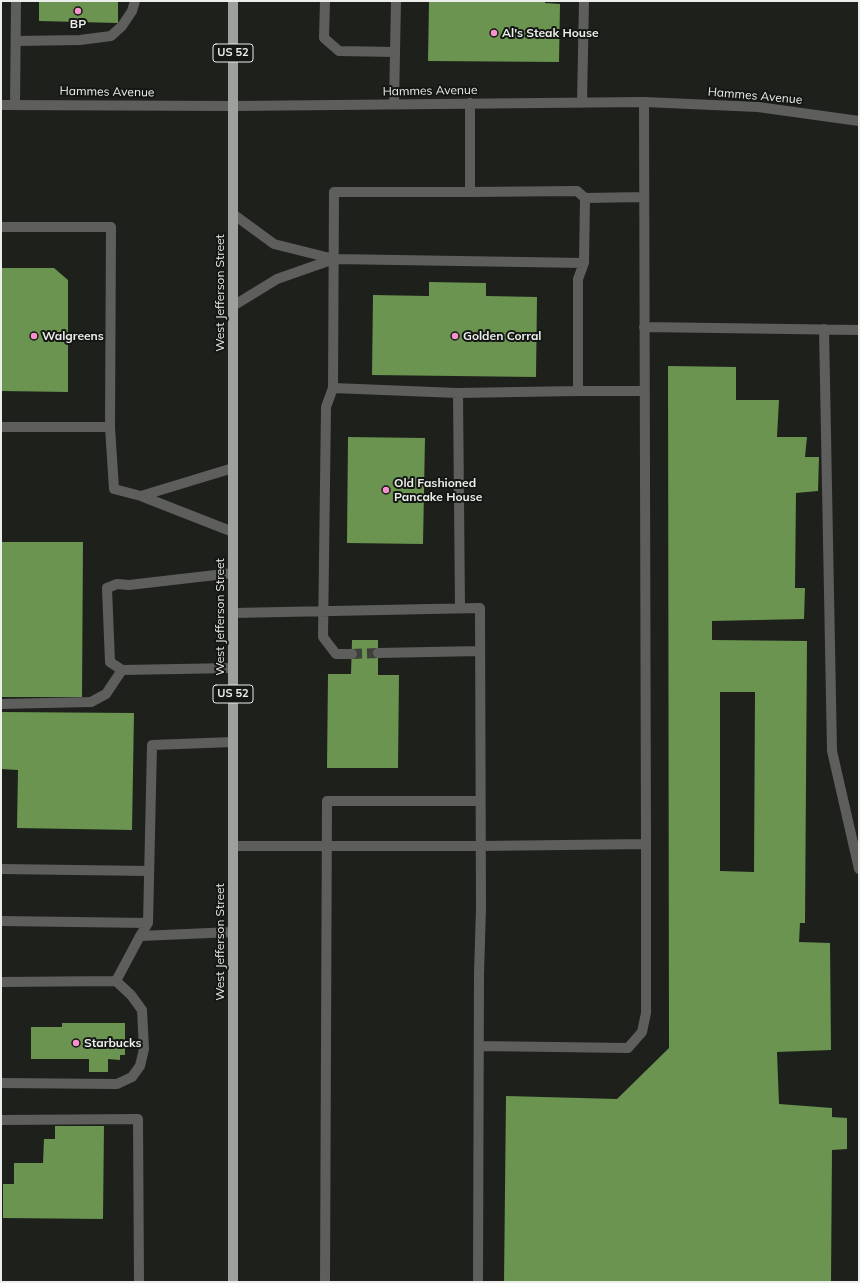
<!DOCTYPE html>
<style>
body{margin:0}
#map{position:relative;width:860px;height:1283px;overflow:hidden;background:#1e201c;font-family:Mulish,sans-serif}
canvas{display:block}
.frame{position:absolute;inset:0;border:2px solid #eceeeb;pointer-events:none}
</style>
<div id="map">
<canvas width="860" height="1283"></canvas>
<div class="frame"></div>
</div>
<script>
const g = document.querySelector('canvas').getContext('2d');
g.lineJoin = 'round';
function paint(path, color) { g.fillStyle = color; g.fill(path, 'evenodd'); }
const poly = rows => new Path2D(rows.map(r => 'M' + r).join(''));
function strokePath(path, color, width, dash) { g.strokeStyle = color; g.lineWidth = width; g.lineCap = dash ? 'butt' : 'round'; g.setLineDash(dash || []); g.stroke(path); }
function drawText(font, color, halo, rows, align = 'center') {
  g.font = font + ' Mulish,sans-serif'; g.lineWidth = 4; g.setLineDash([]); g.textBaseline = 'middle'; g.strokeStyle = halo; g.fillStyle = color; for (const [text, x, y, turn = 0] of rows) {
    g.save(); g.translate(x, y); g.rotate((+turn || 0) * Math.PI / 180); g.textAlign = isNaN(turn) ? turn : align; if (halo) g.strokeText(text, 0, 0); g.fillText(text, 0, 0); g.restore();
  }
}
paint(poly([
 [39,1,118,1,118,23,39,21],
 [429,1,545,1,545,3,560,4,559,62,428,61],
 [1,268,54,268,68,280,68,392,1,391],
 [429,282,486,283,486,296,537,297,536,377,372,375,373,295,429,296],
 [668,366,736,367,736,400,779,400,777,437,807,437,805,457,819,457,818,491,796,493,795,588,805,588,804,619,712,621,712,640,807,641,805,923,800,923,799,942,830,943,831,1050,777,1052,779,1104,832,1108,832,1117,847,1118,847,1149,832,1150,831,1282,504,1282,506,1096,617,1099,669,1048],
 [720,692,755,692,754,872,720,871],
 [348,437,425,438,423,544,347,543],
 [1,542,83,542,82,697,1,697],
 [352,640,378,640,378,675,399,675,398,768,327,768,328,674,351,674],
 [1,712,134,713,132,830,17,828,18,770,1,769],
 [62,1023,125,1023,125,1055,120,1055,120,1060,108,1059,108,1072,89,1072,89,1059,31,1059,31,1027,62,1027],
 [55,1126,104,1126,103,1219,3,1218,3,1184,14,1184,14,1163,43,1163,44,1139,55,1139]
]), '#6a944f');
strokePath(poly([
 [352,654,378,653]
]), '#3d3f3b', 10, [10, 5]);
strokePath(poly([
 [325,1,324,38,339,51,395,52],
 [16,41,80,40,111,36,122,26,132,11,135,1],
 [582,103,584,1],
 [394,104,396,1],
 [1,105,233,106,644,102,758,107,859,121],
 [15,105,16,1],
 [470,192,470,103],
 [585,198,584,263,578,279,578,391,644,391],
 [233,214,274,244,334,259,584,263],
 [1,227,111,227,110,427,1,427],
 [233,306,277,279,334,259],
 [644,327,859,330],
 [824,329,832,751,859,869],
 [333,388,326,407,323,637,336,654,352,654],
 [578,391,458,393,333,388,334,192,470,192,577,191,585,198,644,197],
 [458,393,460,608],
 [110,427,114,489,141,496],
 [233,532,141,496,233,468],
 [233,613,480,608,481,908,479,974,478,1282],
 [378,653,480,651],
 [233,668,122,670,110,662,107,588,117,584,129,585,233,573],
 [1,704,91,702,106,694,122,670],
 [233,846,480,846,646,844,644,102],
 [1,869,149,871],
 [1,921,148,923],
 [140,936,233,932],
 [116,981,140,936,148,923,152,745,233,742],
 [1,982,116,981,131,995,142,1010,144,1049,140,1066,132,1077,117,1084,1,1083],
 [479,1046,628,1048,642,1032,646,1013,646,844],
 [1,1120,138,1119,139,1282],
 [325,1282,327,801,480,801]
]), '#5e5f5d', 10);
strokePath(poly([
 [233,1,233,1282]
]), '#9da09c', 10);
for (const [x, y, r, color] of [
 [78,11,4,"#f790ce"],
 [494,33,4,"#f790ce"],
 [34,336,4,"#f790ce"],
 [455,336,4,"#f790ce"],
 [386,490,4,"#f790ce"],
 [76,1043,4,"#f790ce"]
]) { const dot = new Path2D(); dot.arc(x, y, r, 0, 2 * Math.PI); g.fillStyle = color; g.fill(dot); strokePath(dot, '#141713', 1.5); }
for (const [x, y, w] of [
 [233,53,40],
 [233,694,40]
]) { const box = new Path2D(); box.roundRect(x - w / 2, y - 9, w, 18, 3); g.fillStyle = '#141713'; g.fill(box); strokePath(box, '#eceeeb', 1); }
drawText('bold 11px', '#eceeeb', null, [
 ["US 52",233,53],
 ["US 52",233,694]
]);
drawText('bold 12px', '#eceeeb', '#141713', [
 ["BP",78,24,"center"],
 ["Al's Steak House",502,33],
 ["Walgreens",42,336],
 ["Golden Corral",463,336],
 ["Old Fashioned",394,483],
 ["Pancake House",394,497],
 ["Starbucks",84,1043]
], 'left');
drawText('12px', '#eceeeb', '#141713', [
 ["Hammes Avenue",430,91,-1],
 ["Hammes Avenue",107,92,1],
 ["Hammes Avenue",755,96,5],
 ["West Jefferson Street",220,293,-90],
 ["West Jefferson Street",220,617,-90],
 ["West Jefferson Street",220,942,-90]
]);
</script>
